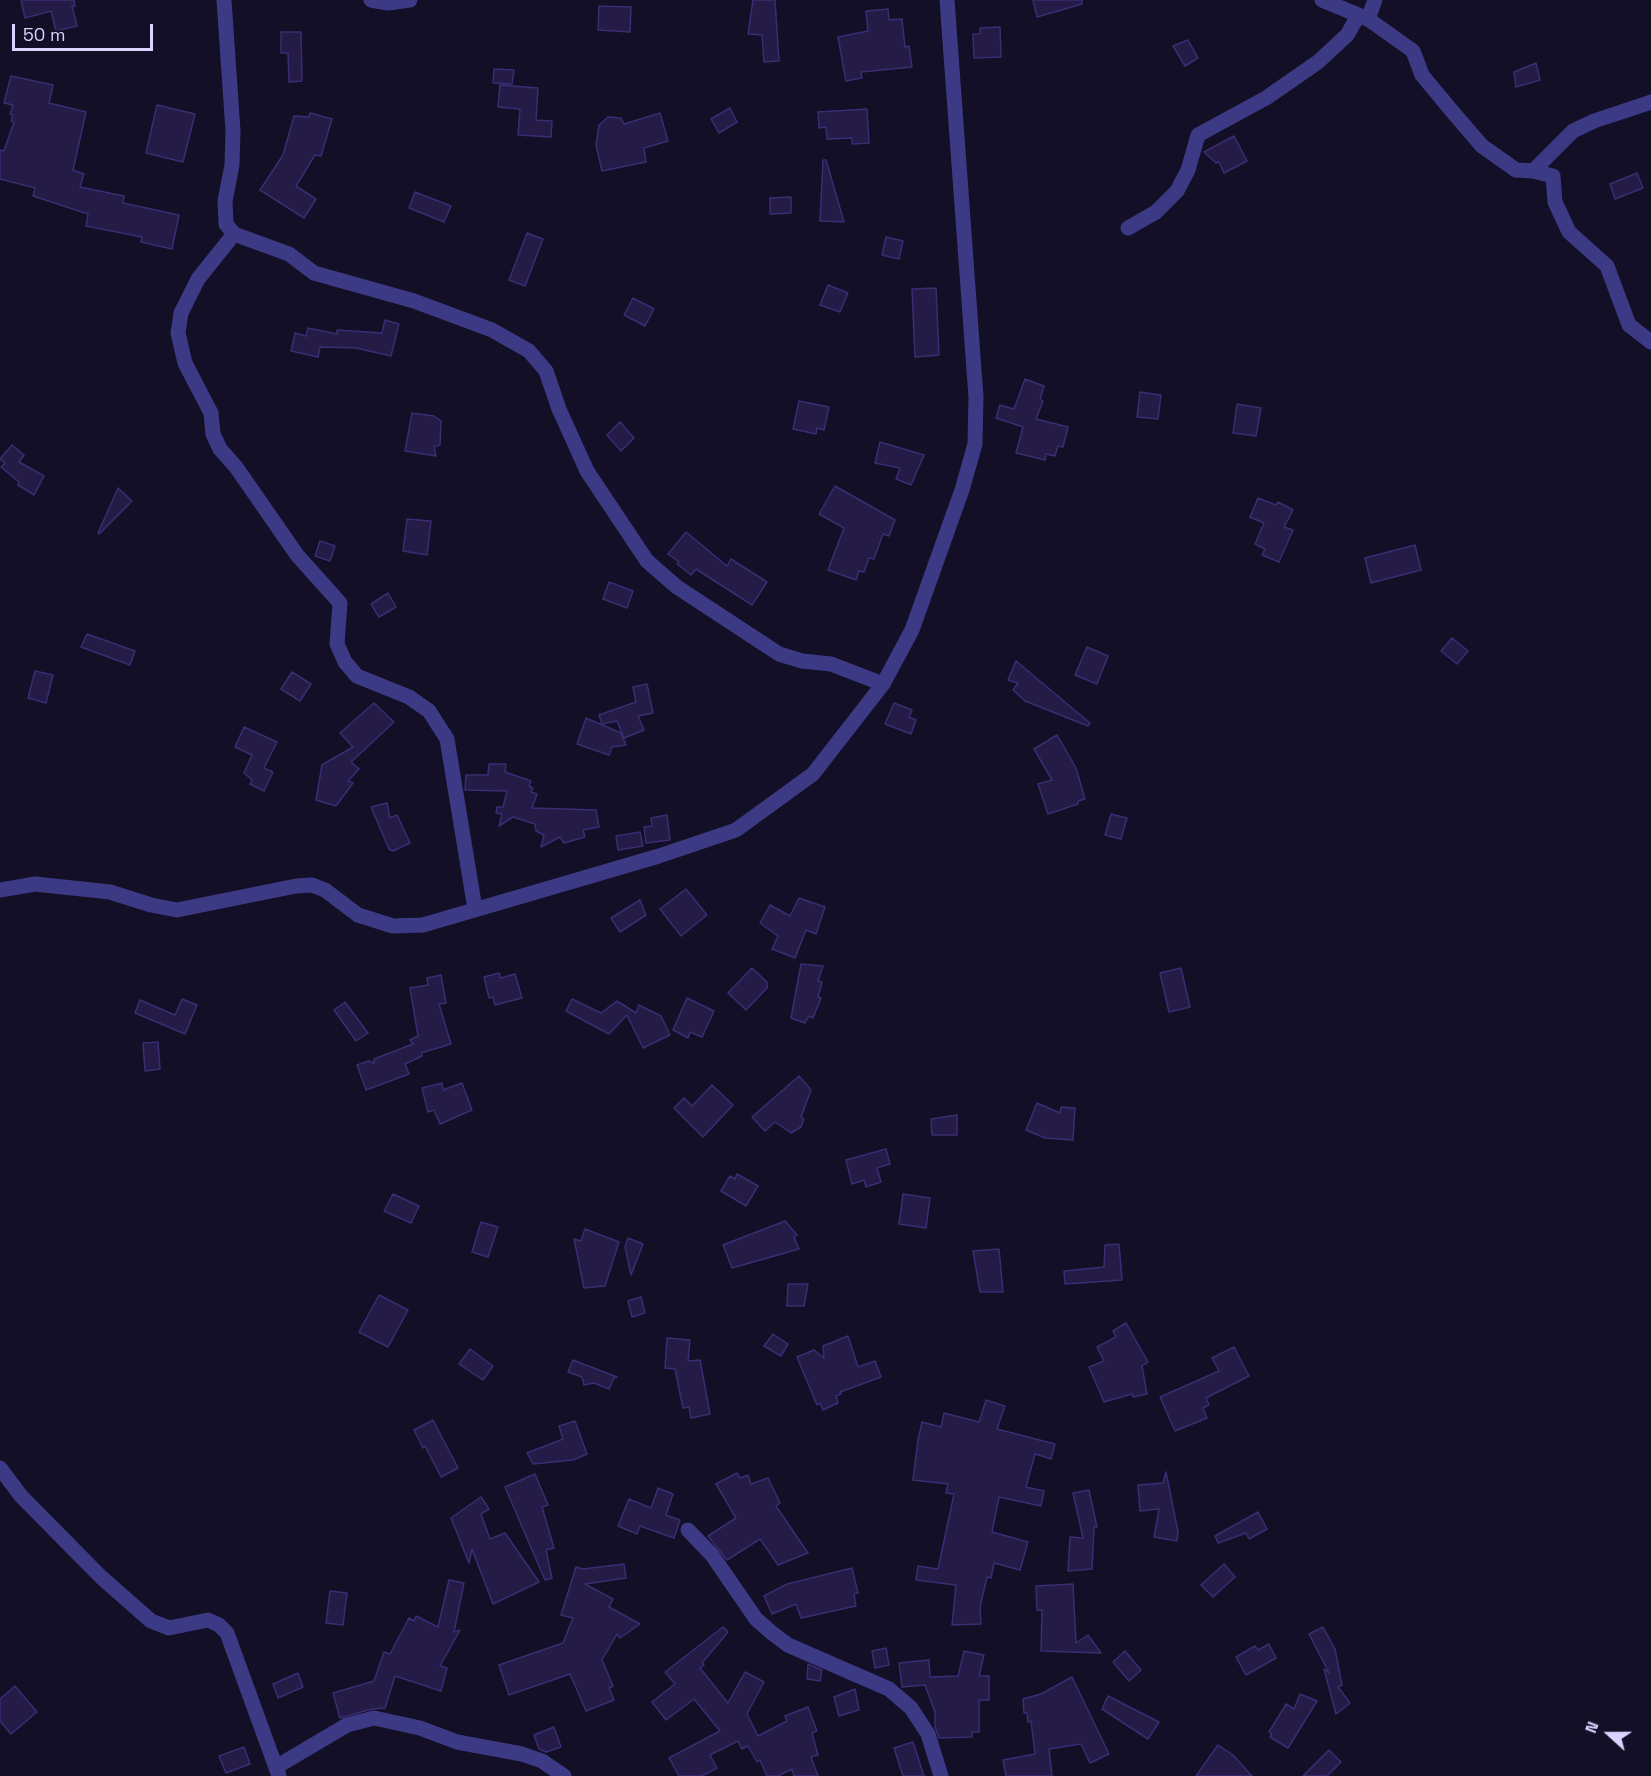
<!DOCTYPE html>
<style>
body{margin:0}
#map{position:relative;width:1651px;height:1776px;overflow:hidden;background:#130f26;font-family:"Space Grotesk",sans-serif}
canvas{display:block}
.north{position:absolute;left:1579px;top:1704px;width:60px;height:60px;-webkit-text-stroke:4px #130f26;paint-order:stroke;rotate:291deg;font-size:16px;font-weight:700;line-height:24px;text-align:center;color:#d9d4ff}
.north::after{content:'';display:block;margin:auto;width:21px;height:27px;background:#d9d4ff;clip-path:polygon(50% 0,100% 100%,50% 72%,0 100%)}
.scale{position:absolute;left:12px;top:24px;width:141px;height:27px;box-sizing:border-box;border:3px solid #d9d4ff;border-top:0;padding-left:8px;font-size:18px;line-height:21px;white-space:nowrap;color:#d9d4ff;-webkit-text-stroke:4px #130f26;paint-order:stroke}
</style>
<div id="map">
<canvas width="1651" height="1776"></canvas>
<div class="north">N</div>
<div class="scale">50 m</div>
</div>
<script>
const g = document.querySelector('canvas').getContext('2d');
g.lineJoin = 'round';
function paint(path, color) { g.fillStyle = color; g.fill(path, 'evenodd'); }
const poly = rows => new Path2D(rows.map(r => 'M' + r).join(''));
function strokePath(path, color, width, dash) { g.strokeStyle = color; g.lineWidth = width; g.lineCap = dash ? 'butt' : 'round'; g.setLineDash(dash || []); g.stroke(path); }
const building = poly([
 [21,0,74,0,75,6,72,6,77,26,56,31,51,11,25,18,21,0],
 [753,0,775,0,779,61,764,62,762,35,748,34,753,0],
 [1033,0,1082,0,1082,4,1037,17,1033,0],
 [599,6,631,7,630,32,598,30,599,6],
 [888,9,889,20,902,19,905,47,909,46,912,67,861,72,862,78,846,81,838,37,868,31,866,11,888,9],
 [1000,27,1001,57,974,58,973,34,980,34,980,28,1000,27],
 [281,32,301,32,302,81,289,82,288,53,281,53,281,32],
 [1188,40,1198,58,1185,66,1173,46,1188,40],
 [1536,63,1540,80,1516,87,1514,72,1536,63],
 [494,69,514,70,512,84,493,83,494,69],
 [11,76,53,85,49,103,86,112,73,170,84,174,80,187,124,196,123,203,179,215,172,249,141,242,142,237,86,226,88,214,33,196,35,188,0,179,0,150,4,151,14,122,11,121,13,115,10,114,13,105,4,103,11,76],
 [500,85,538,88,536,120,552,121,551,137,518,135,520,109,498,107,500,85],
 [157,105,195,114,183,162,146,153,157,105],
 [730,108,737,122,719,133,711,119,730,108],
 [867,109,869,143,852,144,852,138,827,139,826,127,819,128,818,112,867,109],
 [310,113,332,119,321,156,315,155,296,186,316,199,304,218,260,190,283,155,294,116,309,117,310,113],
 [660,113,668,141,644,148,646,162,602,171,596,145,599,125,608,117,621,118,624,124,660,113],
 [1234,136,1247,161,1224,173,1219,162,1216,163,1204,152,1234,136],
 [823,160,826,160,844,222,820,221,823,160],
 [1637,173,1643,188,1615,199,1610,184,1637,173],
 [415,192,451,206,444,222,409,208,415,192],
 [791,197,791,213,770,214,770,198,791,197],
 [527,233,543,239,525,286,509,280,527,233],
 [886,237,903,241,899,259,882,255,886,237],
 [828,285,848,293,840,312,820,305,828,285],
 [936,288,939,355,915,357,912,289,936,288],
 [633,298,654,309,645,326,624,315,633,298],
 [385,320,399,324,391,356,356,348,320,347,318,357,291,351,295,333,306,336,308,328,337,334,337,330,382,333,385,320],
 [1025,379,1044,386,1040,399,1043,401,1036,419,1068,427,1063,447,1058,446,1055,456,1046,454,1045,460,1016,453,1023,427,996,418,1000,405,1014,409,1025,379],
 [1140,392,1161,395,1158,419,1137,417,1140,392],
 [799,401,829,407,824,430,817,428,816,434,793,429,799,401],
 [1237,404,1261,408,1256,436,1233,433,1237,404],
 [412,413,434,416,441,421,440,445,434,447,436,456,405,451,412,413],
 [620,422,634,438,621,451,607,435,620,422],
 [880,442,924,455,911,485,896,479,900,468,875,463,880,442],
 [12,445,24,455,19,462,44,476,34,495,18,485,19,482,1,467,5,463,0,459,12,445],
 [835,486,895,520,889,536,883,534,874,559,869,558,864,572,859,571,856,580,828,570,844,528,819,514,835,486],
 [118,488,132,501,99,534,98,533,118,488],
 [1258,498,1276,505,1278,502,1293,510,1284,527,1293,530,1279,562,1262,555,1265,549,1255,544,1264,523,1250,517,1258,498],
 [407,519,431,521,427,555,403,551,407,519],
 [686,532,727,566,731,559,767,582,752,605,696,569,691,575,677,564,679,562,668,554,686,532],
 [320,541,335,546,330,561,315,556,320,541],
 [1415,545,1421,570,1371,583,1365,558,1415,545],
 [609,582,633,591,627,608,603,599,609,582],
 [388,593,396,607,379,617,371,604,388,593],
 [87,634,135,651,130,665,81,647,87,634],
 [1452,638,1468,651,1457,664,1441,651,1452,638],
 [1087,647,1108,656,1097,684,1075,675,1087,647],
 [1016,661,1090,723,1088,726,1025,701,1013,690,1018,683,1008,680,1016,661],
 [35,671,53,675,46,703,28,698,35,671],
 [292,672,311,684,300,701,281,689,292,672],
 [647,684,653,713,638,716,644,730,624,738,617,721,602,724,599,715,636,702,633,687,647,684],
 [374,703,394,722,351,762,359,769,348,781,353,783,336,806,316,800,322,765,353,747,340,733,374,703],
 [894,703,912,710,909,717,916,720,911,734,885,724,894,703],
 [586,718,621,733,626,745,612,747,609,755,577,744,586,718],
 [244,727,277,742,264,768,273,772,264,791,250,784,252,780,244,773,252,755,235,747,244,727],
 [1057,735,1076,768,1085,799,1078,801,1078,804,1048,814,1038,784,1052,780,1034,749,1057,735],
 [489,764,506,764,505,772,531,781,529,786,533,788,531,792,537,794,532,808,596,810,599,827,583,830,585,837,564,843,560,837,541,847,544,835,536,831,535,824,513,817,499,826,502,814,496,813,497,807,503,807,507,791,465,790,466,775,488,775,489,764],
 [387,803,390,818,397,815,410,843,393,851,389,849,371,807,387,803],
 [1111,814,1127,818,1121,839,1105,835,1111,814],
 [667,815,670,840,646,843,644,827,652,826,651,818,667,815],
 [640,832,643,846,618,850,616,836,640,832],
 [686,889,707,915,681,936,660,909,686,889],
 [799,898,825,907,816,934,806,930,795,958,772,949,778,936,760,923,770,905,790,916,799,898],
 [640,900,646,915,620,932,611,918,640,900],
 [801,964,823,966,818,981,822,982,818,997,821,998,813,1018,809,1016,805,1023,791,1018,801,964],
 [752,968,767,982,767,988,746,1010,728,993,752,968],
 [1181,968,1190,1007,1169,1012,1160,973,1181,968],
 [499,973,501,978,515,974,522,998,495,1005,493,997,489,998,484,977,499,973],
 [441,975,446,1003,439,1004,451,1044,421,1053,422,1056,405,1064,409,1074,366,1090,357,1065,369,1061,374,1063,374,1059,413,1044,410,1040,418,1036,410,988,428,985,427,978,441,975],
 [687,998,714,1011,702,1037,690,1032,688,1038,673,1030,687,998],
 [182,999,197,1005,185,1034,135,1013,140,1000,175,1015,182,999],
 [572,999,601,1013,617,1001,636,1013,639,1005,661,1016,670,1035,643,1048,627,1015,609,1034,566,1011,572,999],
 [345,1002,368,1033,356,1041,334,1010,345,1002],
 [158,1042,160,1069,145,1071,143,1043,158,1042],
 [799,1076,811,1090,801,1117,804,1119,801,1127,791,1133,775,1122,765,1131,752,1117,799,1076],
 [442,1083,443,1090,462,1083,472,1110,440,1124,434,1110,428,1112,422,1088,442,1083],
 [712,1085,733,1105,703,1137,674,1108,684,1098,692,1106,712,1085],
 [1037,1103,1060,1113,1061,1107,1075,1108,1073,1140,1045,1138,1026,1130,1037,1103],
 [957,1115,957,1135,932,1135,931,1119,957,1115],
 [886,1149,890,1164,877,1168,881,1182,866,1187,864,1180,852,1184,846,1160,886,1149],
 [737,1174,758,1186,746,1206,721,1191,730,1176,735,1179,737,1174],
 [393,1194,419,1206,411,1223,384,1211,393,1194],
 [903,1194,930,1198,926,1228,899,1224,903,1194],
 [785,1221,797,1235,794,1237,799,1249,732,1268,723,1245,785,1221],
 [481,1222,498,1227,488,1257,472,1252,481,1222],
 [585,1229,619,1242,605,1286,584,1288,574,1239,581,1241,585,1229],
 [628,1238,643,1244,631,1275,625,1247,628,1238],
 [1119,1244,1122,1280,1065,1284,1064,1271,1104,1267,1105,1245,1119,1244],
 [999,1249,1003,1292,980,1292,973,1251,999,1249],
 [788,1284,808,1284,804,1306,787,1306,788,1284],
 [379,1295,408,1310,388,1347,359,1332,379,1295],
 [641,1297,645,1313,632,1317,628,1301,641,1297],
 [1126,1323,1148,1362,1142,1366,1147,1394,1133,1397,1132,1394,1104,1402,1089,1367,1104,1361,1097,1347,1116,1337,1113,1331,1126,1323],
 [773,1334,788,1344,781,1356,764,1346,773,1334],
 [848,1336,858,1367,875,1361,881,1377,840,1392,841,1394,836,1396,838,1403,823,1410,820,1403,817,1405,797,1357,814,1350,824,1358,823,1346,848,1336],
 [667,1338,690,1340,688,1361,700,1360,710,1414,691,1418,689,1407,683,1408,675,1369,665,1368,667,1338],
 [1234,1347,1249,1376,1206,1398,1209,1405,1203,1408,1207,1418,1175,1431,1160,1397,1219,1371,1212,1358,1234,1347],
 [470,1349,493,1366,483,1380,459,1364,470,1349],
 [573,1360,578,1362,617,1377,614,1378,609,1389,594,1383,584,1385,582,1377,568,1372,573,1360],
 [986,1400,1005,1406,997,1429,1055,1444,1051,1459,1035,1454,1026,1487,1044,1491,1041,1506,999,1497,992,1532,1028,1542,1020,1570,994,1563,991,1578,987,1577,980,1607,981,1624,952,1625,956,1585,916,1580,918,1566,938,1569,954,1494,946,1493,948,1484,913,1480,918,1440,922,1422,941,1427,944,1413,979,1422,986,1400],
 [433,1420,458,1468,441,1477,425,1446,423,1448,414,1430,433,1420],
 [575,1421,587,1454,573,1460,533,1464,527,1453,563,1439,559,1426,575,1421],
 [1166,1472,1178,1532,1177,1541,1154,1537,1159,1509,1140,1511,1138,1485,1163,1483,1166,1472],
 [737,1473,740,1478,748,1475,751,1484,768,1478,780,1503,776,1506,808,1553,778,1565,760,1539,727,1560,708,1536,736,1518,716,1484,737,1473],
 [535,1474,548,1505,542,1507,554,1548,546,1550,552,1578,545,1580,505,1487,535,1474],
 [658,1488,673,1494,666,1515,680,1520,674,1538,640,1526,637,1534,618,1526,629,1499,651,1508,658,1488],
 [1089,1490,1097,1527,1094,1527,1092,1569,1068,1571,1070,1537,1083,1538,1073,1493,1089,1490],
 [481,1497,489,1509,481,1514,490,1539,505,1533,539,1582,493,1604,472,1549,469,1563,451,1518,481,1497],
 [1258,1512,1267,1529,1249,1539,1246,1533,1218,1543,1215,1536,1258,1512],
 [624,1564,626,1578,585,1584,613,1599,609,1607,640,1624,620,1638,617,1634,602,1660,613,1686,609,1688,614,1700,586,1711,570,1674,509,1695,499,1665,563,1643,573,1618,561,1615,576,1567,583,1569,624,1564],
 [1224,1564,1235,1577,1213,1597,1201,1585,1224,1564],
 [852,1568,858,1593,854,1594,856,1606,801,1618,796,1604,772,1614,764,1596,787,1584,852,1568],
 [449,1580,464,1583,454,1632,460,1630,440,1666,447,1668,441,1691,395,1676,385,1708,372,1709,340,1718,333,1693,374,1681,384,1652,390,1654,409,1618,414,1621,416,1616,438,1627,449,1580],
 [1073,1584,1076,1643,1088,1635,1101,1653,1041,1651,1042,1610,1037,1610,1036,1586,1073,1584],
 [330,1591,347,1593,343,1625,326,1623,330,1591],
 [723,1627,728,1632,702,1663,704,1665,700,1668,728,1703,745,1672,764,1682,747,1714,758,1736,787,1721,785,1716,808,1707,817,1731,812,1733,818,1755,811,1757,818,1776,794,1776,792,1769,778,1776,767,1776,760,1760,757,1762,748,1746,742,1749,738,1741,710,1755,717,1768,702,1776,679,1776,669,1758,720,1731,694,1699,666,1720,652,1702,675,1684,665,1672,723,1627],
 [1323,1627,1335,1649,1342,1685,1338,1687,1350,1703,1336,1714,1324,1669,1329,1673,1309,1634,1323,1627],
 [1269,1644,1276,1658,1246,1675,1236,1657,1255,1646,1258,1650,1269,1644],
 [886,1648,889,1665,875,1668,872,1651,886,1648],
 [964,1651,984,1655,979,1676,989,1676,989,1700,979,1700,979,1732,972,1732,972,1737,939,1738,935,1727,935,1712,925,1685,902,1687,899,1663,929,1660,930,1677,958,1676,964,1651],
 [1125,1651,1141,1670,1129,1681,1113,1662,1125,1651],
 [808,1664,822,1670,820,1681,807,1679,808,1664],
 [298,1673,303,1687,278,1698,273,1684,298,1673],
 [1072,1677,1109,1754,1090,1763,1081,1744,1049,1749,1052,1776,1006,1776,1003,1760,1035,1754,1031,1721,1028,1722,1027,1713,1024,1713,1023,1699,1041,1694,1072,1677],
 [15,1686,37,1712,11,1734,0,1721,0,1699,15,1686],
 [855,1689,859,1710,839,1716,834,1697,855,1689],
 [1300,1694,1317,1701,1288,1748,1270,1737,1272,1734,1269,1732,1286,1704,1294,1709,1300,1694],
 [1108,1696,1159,1722,1148,1739,1102,1709,1108,1696],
 [554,1727,561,1747,546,1752,539,1749,534,1735,554,1727],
 [913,1742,924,1776,903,1776,894,1748,913,1742],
 [1218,1745,1233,1755,1252,1776,1196,1776,1218,1745],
 [244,1747,250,1764,226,1773,219,1756,244,1747],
 [1329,1750,1341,1762,1327,1776,1303,1776,1329,1750]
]);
paint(building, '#241b47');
strokePath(building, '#3b2d73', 1.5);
strokePath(poly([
 [224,0,233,131,232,165,225,201,226,224,234,234,289,254,314,273,414,301,492,330,529,351,546,371,559,409,587,471,647,561,677,587,779,654,802,661,831,664,883,684],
 [371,0,388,3,410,0],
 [1322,0,1368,19,1413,51,1422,75,1451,110,1482,146,1516,170,1533,171,1573,131,1594,121,1651,102],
 [1368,19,1375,0],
 [1533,171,1553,176,1555,202,1569,232,1607,266,1629,325,1651,342],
 [1128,228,1156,212,1177,191,1188,170,1198,135,1266,98,1318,62,1347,35,1358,16],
 [234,234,198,279,181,313,178,333,185,363,211,413,213,434,220,449,236,467,297,555,340,603,337,644,345,662,357,676,409,697,429,711,447,739,475,909],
 [0,890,35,884,110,892,151,905,177,910,296,886,312,885,325,890,358,915,393,926,423,925,659,856,736,830,813,774,883,684,912,630,962,490,975,444,976,397,947,0],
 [0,1468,21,1496,101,1577,151,1621,169,1628,208,1620,219,1625,227,1633,279,1776],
 [688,1530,712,1555,756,1619,772,1633,788,1645,889,1689,911,1708,928,1734,941,1776],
 [276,1767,347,1725,374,1718,420,1728,457,1742,522,1754,542,1761,564,1776]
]), '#3d3a85', 15);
</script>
